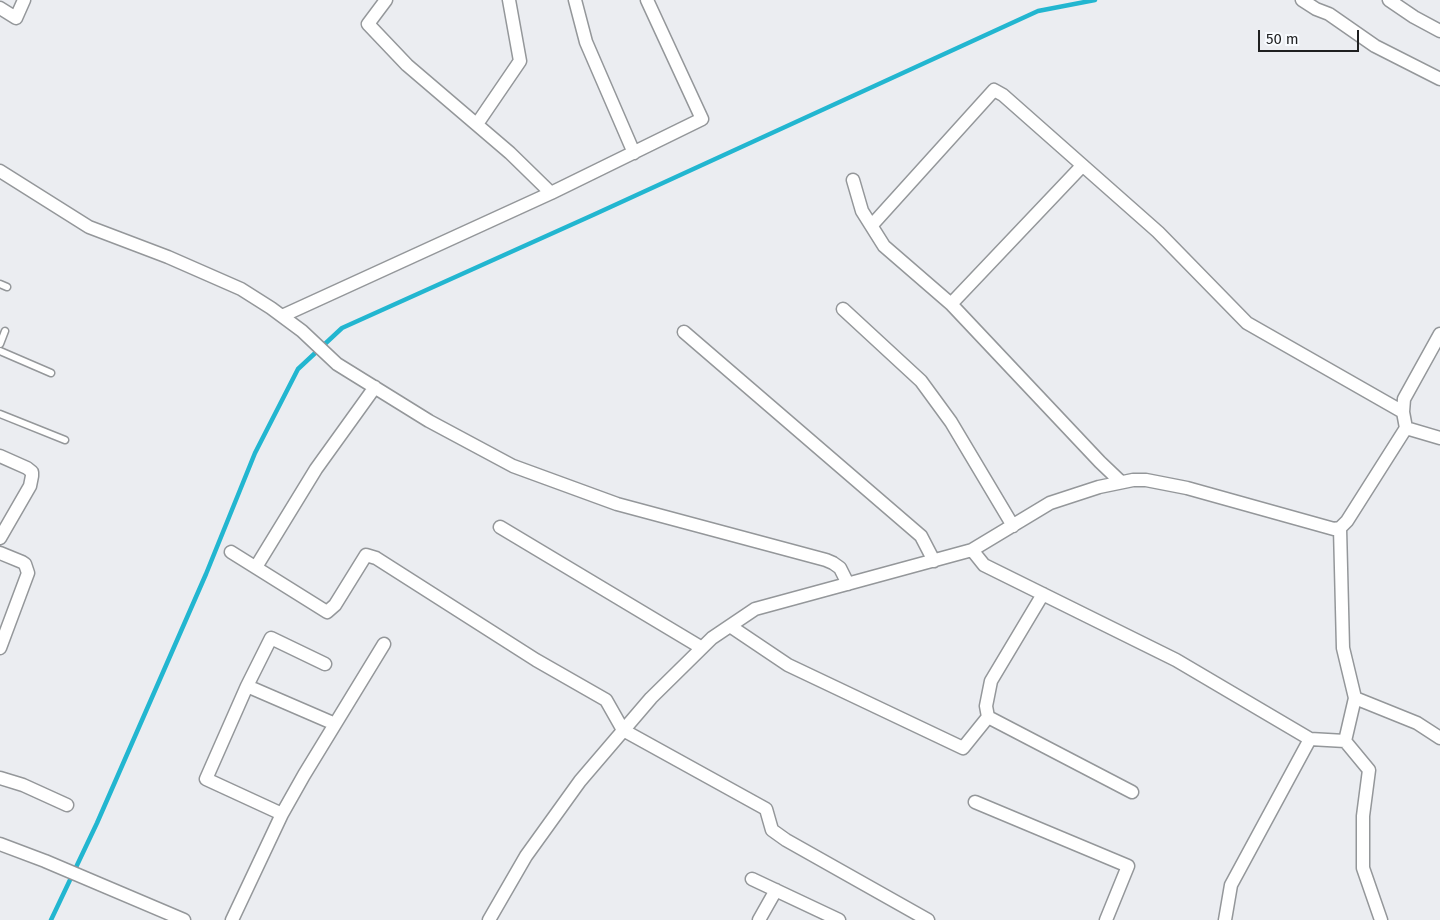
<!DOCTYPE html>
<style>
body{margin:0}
#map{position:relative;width:1440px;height:920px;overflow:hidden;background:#ebedf1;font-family:"Fira Sans",sans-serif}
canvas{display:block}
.scale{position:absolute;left:1258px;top:30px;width:101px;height:22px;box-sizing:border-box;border:2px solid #1f2021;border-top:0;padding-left:6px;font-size:15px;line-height:18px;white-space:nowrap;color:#1f2021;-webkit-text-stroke:4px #f8fbff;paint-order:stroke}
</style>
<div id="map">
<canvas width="1440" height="920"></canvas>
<div class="scale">50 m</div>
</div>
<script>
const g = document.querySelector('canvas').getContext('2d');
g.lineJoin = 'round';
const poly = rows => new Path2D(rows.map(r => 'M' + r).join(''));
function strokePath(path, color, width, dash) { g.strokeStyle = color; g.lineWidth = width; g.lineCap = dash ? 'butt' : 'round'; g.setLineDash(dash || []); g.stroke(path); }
strokePath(poly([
 [51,920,97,823,206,574,255,453,298,369,342,328,593,215,1038,11,1095,0]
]), '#22b6d0', 4.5);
const lane = poly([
 [0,284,7,287],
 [0,344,5,331],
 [0,351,51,373],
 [0,414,65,440]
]);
const street = poly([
 [386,0,368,24,407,65,510,153,551,193],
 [575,0,586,42,634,153],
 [1302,0,1316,9,1329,14,1375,46,1440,79],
 [1389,0,1414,17,1440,31],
 [0,8,16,18,24,0],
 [477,124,520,61,509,0],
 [0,171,89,227,168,257,241,289,271,308,302,331,337,364,429,421,513,466,617,504,826,560,833,563,840,568,848,584],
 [853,180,862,211,884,246,951,304,1100,462,1121,482],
 [872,225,994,90,1003,95,1158,232,1247,323,1403,412],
 [951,304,1082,166],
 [843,309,921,381,951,422,1013,526],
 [282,316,551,193,702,119,647,0],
 [684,332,921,536,934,561],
 [1406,428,1440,438],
 [0,456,27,468,32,472,32,476,30,486,0,538],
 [500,527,702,648],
 [1340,528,1343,648,1355,698,1345,741],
 [972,550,984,565,1176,660,1310,739,1231,885,1225,920],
 [231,552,327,612,335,605,366,555,376,558,536,660,606,700,623,730,766,809,772,830,786,840,928,920],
 [0,553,22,562,25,564,28,573,0,648],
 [256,567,316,469,375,387],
 [730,626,788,665,963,748,988,717],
 [247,686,335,724],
 [1355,698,1417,723,1440,738],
 [988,717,1132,792],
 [988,717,986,706,991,681,1043,594],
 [1310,739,1345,741,1369,770,1363,816,1363,868,1381,920],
 [0,778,23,785,67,805],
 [975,802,1128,866,1106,920],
 [282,814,206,779,247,686,271,638,325,664],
 [0,844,45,861,184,920],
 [752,879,839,920],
 [232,920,282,814,304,775,384,644],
 [489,920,526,856,580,781,651,698,712,638,755,609,972,550,1050,503,1099,487,1133,480,1146,480,1187,488,1334,529,1340,528,1347,521,1406,428,1403,412,1404,399,1440,334],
 [759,920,776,890]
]);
strokePath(lane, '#94979a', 9);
strokePath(street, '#94979a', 15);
strokePath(lane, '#fff', 6);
strokePath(street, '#fff', 12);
</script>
